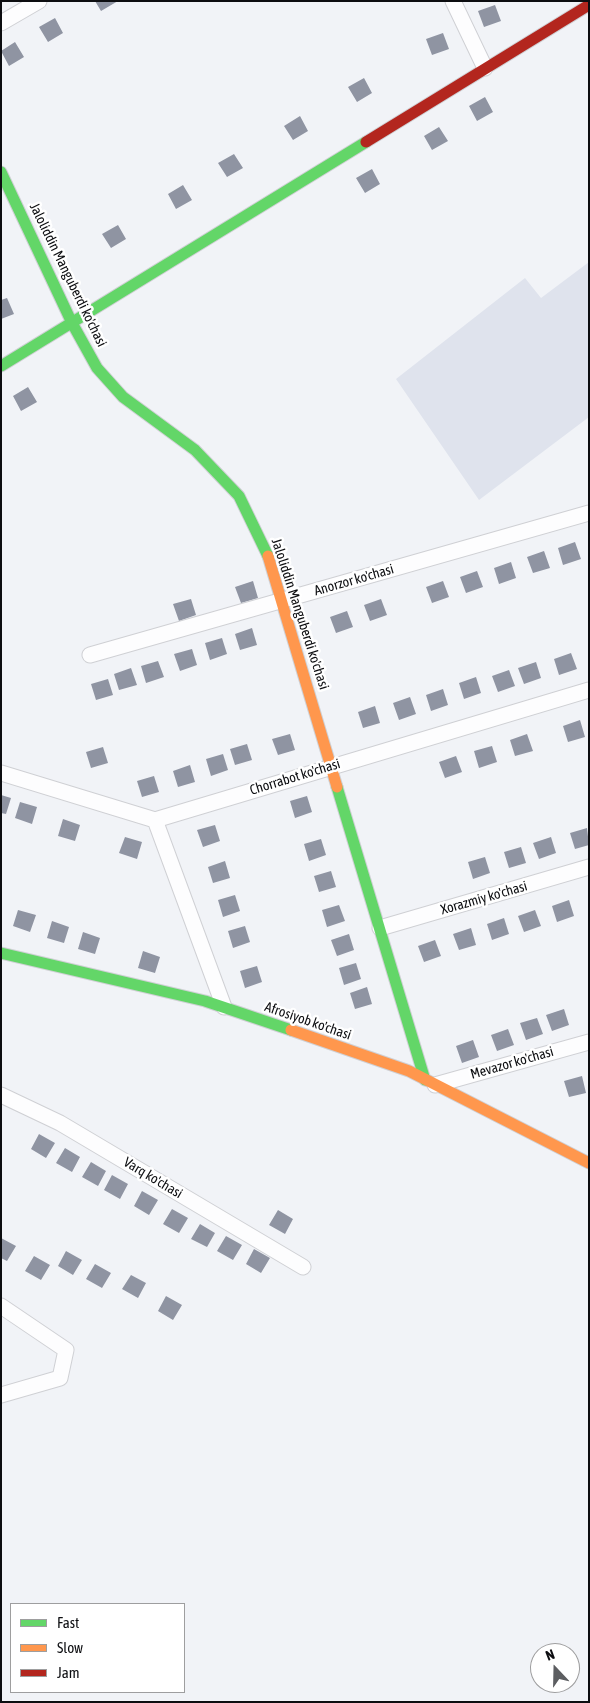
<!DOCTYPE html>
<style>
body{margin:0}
#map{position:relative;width:590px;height:1703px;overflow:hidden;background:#f1f3f7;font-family:"Asap Condensed",sans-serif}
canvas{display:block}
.frame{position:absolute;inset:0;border:2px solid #0c0d10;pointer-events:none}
.legend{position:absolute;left:10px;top:1603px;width:175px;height:90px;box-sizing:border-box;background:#fff;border:1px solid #9e9e9f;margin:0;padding:6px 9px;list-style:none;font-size:15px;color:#0c0d10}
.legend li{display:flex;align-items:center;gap:10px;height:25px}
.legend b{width:25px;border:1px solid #9e9e9f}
.north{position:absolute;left:530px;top:1643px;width:50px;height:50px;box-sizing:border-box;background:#fff;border:1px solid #9e9e9f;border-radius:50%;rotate:339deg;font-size:14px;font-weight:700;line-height:20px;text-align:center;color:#0c0d10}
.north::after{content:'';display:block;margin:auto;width:18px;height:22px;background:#5c5e61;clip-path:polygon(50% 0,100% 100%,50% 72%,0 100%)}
</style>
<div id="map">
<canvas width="590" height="1703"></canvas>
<div class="frame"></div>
<ul class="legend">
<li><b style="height:6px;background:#63d668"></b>Fast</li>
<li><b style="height:6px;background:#ff974d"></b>Slow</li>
<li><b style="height:6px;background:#b3261e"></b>Jam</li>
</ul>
<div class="north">N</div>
</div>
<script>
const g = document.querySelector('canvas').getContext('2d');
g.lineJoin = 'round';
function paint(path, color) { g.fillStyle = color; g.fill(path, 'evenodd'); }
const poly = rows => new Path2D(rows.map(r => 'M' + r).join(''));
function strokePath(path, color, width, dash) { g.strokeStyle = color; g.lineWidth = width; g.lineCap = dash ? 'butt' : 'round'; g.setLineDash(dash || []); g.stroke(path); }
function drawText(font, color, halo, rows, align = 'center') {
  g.font = font + ' "Asap Condensed",sans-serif'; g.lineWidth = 5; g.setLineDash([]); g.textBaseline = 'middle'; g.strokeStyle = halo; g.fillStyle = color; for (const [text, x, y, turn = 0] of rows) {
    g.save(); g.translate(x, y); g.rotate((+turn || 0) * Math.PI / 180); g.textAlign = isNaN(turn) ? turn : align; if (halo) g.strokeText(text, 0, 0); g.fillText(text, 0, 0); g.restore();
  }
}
paint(poly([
 [589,262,589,417,479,500,396,379,525,278,541,298]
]), '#dfe3ed');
paint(poly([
 [95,1,118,1,101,11],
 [495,5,501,21,484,27,478,11],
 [55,18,63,33,48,42,39,27],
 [443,33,449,49,432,55,426,39],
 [15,42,24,57,9,66,1,51],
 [364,78,372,93,357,102,348,87],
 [485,97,493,112,477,121,469,106],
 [300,116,308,131,293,140,284,126],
 [439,127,448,141,432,150,424,136],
 [234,154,243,168,227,177,218,163],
 [372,169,380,184,365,193,356,178],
 [183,185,192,200,176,209,168,194],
 [118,225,126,239,111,248,102,234],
 [7,298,14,314,1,319,1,300],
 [28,387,37,402,21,411,13,396],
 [575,542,581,559,563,565,558,548],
 [544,551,550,568,533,573,527,557],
 [511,562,516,578,499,584,494,568],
 [477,571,483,587,466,593,460,577],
 [253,581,258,598,241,603,235,587],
 [443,581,449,597,432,603,426,587],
 [191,599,196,615,179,621,173,604],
 [381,599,387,615,370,621,364,605],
 [347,611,353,627,336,633,330,617],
 [252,628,257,645,240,650,235,634],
 [222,638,227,654,210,660,205,643],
 [192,649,197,665,180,671,174,654],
 [571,653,577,669,559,675,554,659],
 [158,661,164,677,146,683,141,666],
 [536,662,541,678,524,684,518,668],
 [131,668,137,685,119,690,114,674],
 [509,670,515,686,498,692,492,676],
 [476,677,481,693,464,699,459,683],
 [108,679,113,695,96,700,91,684],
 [443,689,448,705,431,711,426,695],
 [410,697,416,714,399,720,393,703],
 [375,706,380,723,363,728,358,712],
 [580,720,585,737,568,742,563,726],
 [290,734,295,750,278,755,272,739],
 [527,734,533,751,515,756,510,740],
 [247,744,252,760,235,765,230,749],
 [492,746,497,762,479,768,474,751],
 [103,747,108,763,91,768,86,752],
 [223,754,228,770,211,776,206,759],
 [456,756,462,772,445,778,439,762],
 [190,765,195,782,178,787,173,771],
 [154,776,159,792,142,797,137,781],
 [1,795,11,798,6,814,1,813],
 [307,796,312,812,295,818,290,801],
 [20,802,37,807,32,824,15,818],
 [63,819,80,825,75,841,58,836],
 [215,825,220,841,203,847,197,830],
 [587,828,589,845,575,849,570,833],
 [125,837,142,842,137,859,119,853],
 [551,837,556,853,539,859,533,843],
 [321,839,326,855,309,861,304,844],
 [521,847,526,863,509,868,504,852],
 [485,857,490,873,473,879,468,862],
 [225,861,230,878,213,883,208,867],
 [331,871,336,887,319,892,314,876],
 [235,895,240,911,223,917,218,900],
 [569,900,574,916,557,922,552,906],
 [339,905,345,921,327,927,322,910],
 [18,910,36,915,30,932,13,926],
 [535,910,541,926,524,932,518,916],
 [504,918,509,934,492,940,487,924],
 [52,921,69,927,64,943,47,938],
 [245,926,250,942,233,948,228,931],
 [471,928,476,945,459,950,453,934],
 [83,932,100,938,95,954,78,949],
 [349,934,354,950,337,956,331,940],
 [435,940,441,956,424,962,418,946],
 [143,951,160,957,155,973,138,968],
 [356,963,361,979,344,985,339,968],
 [257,966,262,982,245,988,240,971],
 [367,987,372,1004,355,1009,350,993],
 [564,1009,569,1025,552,1031,546,1015],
 [537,1018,543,1034,526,1040,520,1023],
 [508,1029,514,1045,497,1051,491,1035],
 [473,1040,479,1057,462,1063,456,1046],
 [582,1076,586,1093,569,1097,564,1081],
 [39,1134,55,1143,46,1158,31,1149],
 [65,1148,80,1157,72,1172,56,1163],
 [91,1162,106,1171,98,1186,82,1177],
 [112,1175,128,1184,120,1199,104,1190],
 [142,1191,158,1200,149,1215,134,1206],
 [172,1209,188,1218,179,1233,163,1224],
 [278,1210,293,1219,285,1234,269,1225],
 [200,1224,215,1233,207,1247,191,1239],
 [226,1236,242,1245,233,1260,217,1251],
 [1,1238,16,1246,7,1261,1,1258],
 [254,1249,270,1258,261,1273,246,1264],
 [66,1251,82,1260,73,1275,58,1266],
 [34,1256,50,1265,41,1280,25,1271],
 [95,1264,111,1273,102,1288,86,1279],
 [131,1275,146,1283,138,1298,122,1289],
 [166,1296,182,1305,173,1320,158,1311]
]), '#8f94a2');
const street = poly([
 [453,1,485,68],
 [1,23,39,1],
 [90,655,589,513],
 [1,773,155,820,589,690],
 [155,820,224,1007],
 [380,928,589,867],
 [435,1085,589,1042],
 [1,1095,60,1123,303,1267],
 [1,1306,66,1350,60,1378,1,1395]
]);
const fast = poly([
 [1,172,72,323,97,368,123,397,195,450,239,496,268,556],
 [1,366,366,142],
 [337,787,425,1080],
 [1,953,205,1001,291,1030]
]);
const slow = poly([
 [268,556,337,787],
 [291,1030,409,1071,589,1163]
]);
const jam = poly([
 [366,142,589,5]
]);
strokePath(street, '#cfd0d4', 17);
strokePath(fast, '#cfd0d4', 13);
strokePath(slow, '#cfd0d4', 13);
strokePath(jam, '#cfd0d4', 13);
strokePath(street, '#fdfdfe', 15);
strokePath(fast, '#63d668', 11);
strokePath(slow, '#ff974d', 11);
strokePath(jam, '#b3261e', 11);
drawText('14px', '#0c0d10', '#fff', [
 ["Jaloliddin Manguberdi ko'chasi",68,275,64],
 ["Anorzor ko'chasi",354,580,-16],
 ["Jaloliddin Manguberdi ko'chasi",300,614,72],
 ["Chorrabot ko'chasi",295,777,-17],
 ["Xorazmiy ko'chasi",484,898,-16],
 ["Afrosiyob ko'chasi",308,1021,19],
 ["Mevazor ko'chasi",512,1063,-16],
 ["Varq ko'chasi",153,1178,31]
]);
</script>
